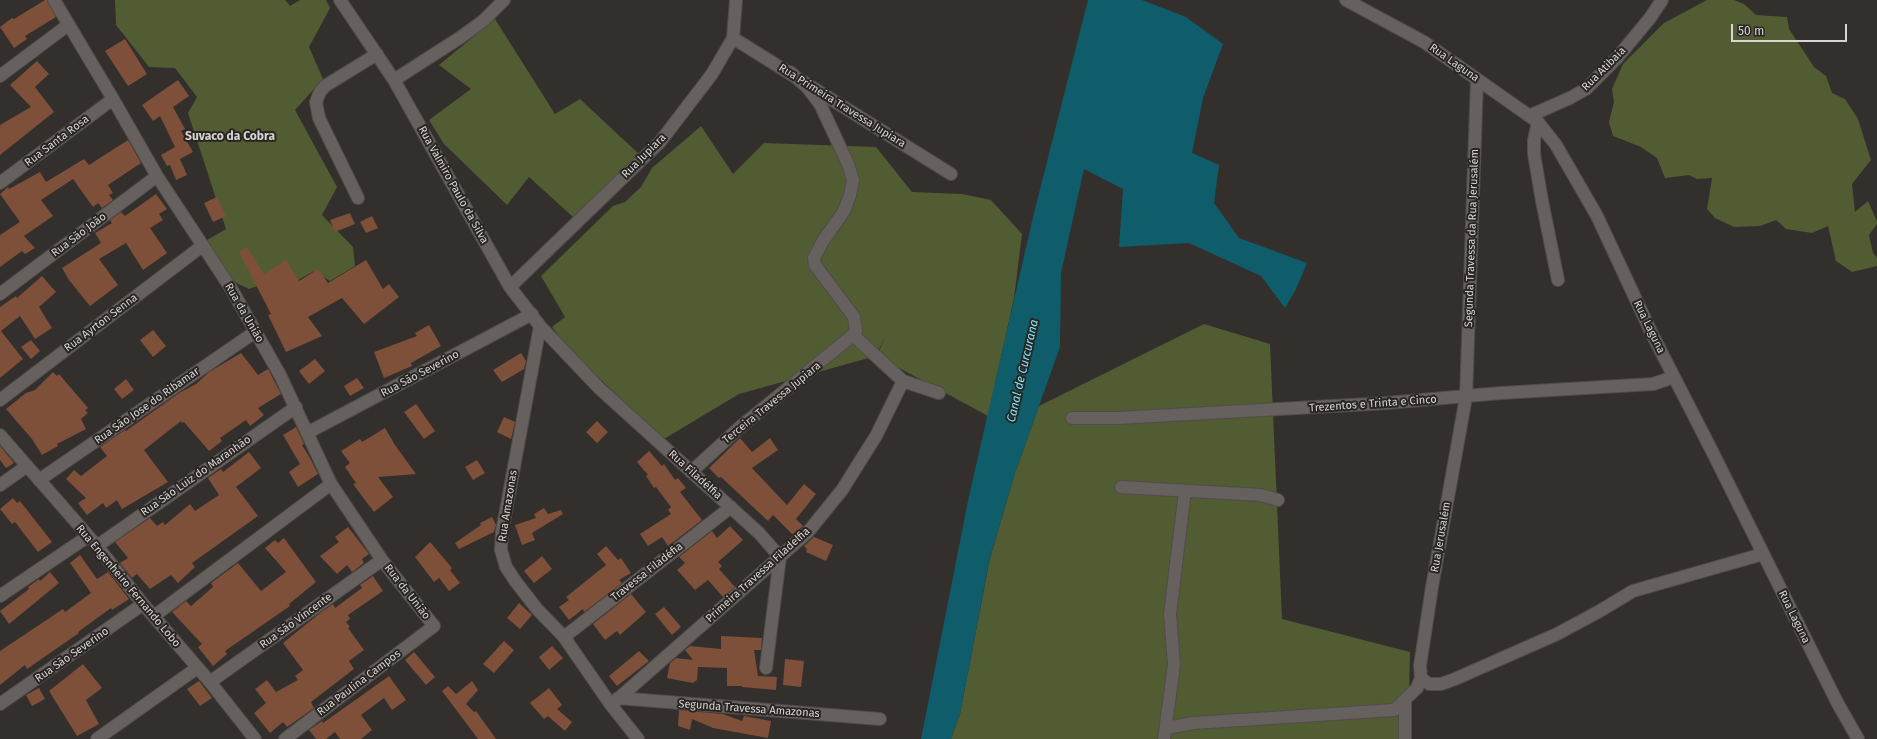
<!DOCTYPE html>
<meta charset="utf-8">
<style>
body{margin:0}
#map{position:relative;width:1877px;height:739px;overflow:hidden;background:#332f2d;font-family:"Fira Sans",sans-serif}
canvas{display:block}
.scale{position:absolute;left:1731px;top:24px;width:116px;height:18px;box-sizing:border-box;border:2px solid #d7d4d2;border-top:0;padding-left:5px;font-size:12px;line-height:14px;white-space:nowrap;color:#d7d4d2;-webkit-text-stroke:3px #292523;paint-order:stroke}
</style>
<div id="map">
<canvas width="1877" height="739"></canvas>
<div class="scale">50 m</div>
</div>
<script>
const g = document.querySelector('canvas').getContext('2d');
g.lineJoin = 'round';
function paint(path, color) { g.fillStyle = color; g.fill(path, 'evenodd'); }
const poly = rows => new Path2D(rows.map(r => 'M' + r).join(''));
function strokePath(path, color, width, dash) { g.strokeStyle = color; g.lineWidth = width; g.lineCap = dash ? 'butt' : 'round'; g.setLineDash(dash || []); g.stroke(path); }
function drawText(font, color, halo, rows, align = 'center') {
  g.font = font + ' "Fira Sans",sans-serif'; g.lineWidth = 4; g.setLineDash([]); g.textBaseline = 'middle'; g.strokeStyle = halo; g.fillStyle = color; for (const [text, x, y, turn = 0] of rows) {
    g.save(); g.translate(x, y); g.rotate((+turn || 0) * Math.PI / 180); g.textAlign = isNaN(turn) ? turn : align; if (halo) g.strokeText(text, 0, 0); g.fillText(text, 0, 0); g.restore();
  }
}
paint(poly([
 [115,0,285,0,290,6,300,0,326,0,330,8,309,47,323,79,295,110,337,187,322,215,353,247,355,266,330,281,314,271,284,288,277,279,249,289,230,280,207,240,226,229,188,113,197,97,175,68,149,67,116,25],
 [1707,0,1734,0,1744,4,1756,15,1787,17,1789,29,1814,67,1826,76,1832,93,1845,99,1858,119,1871,160,1852,184,1855,212,1868,201,1877,221,1877,224,1869,235,1873,253,1877,258,1877,266,1852,272,1836,261,1828,226,1812,233,1786,229,1776,220,1760,226,1734,227,1715,218,1707,209,1712,178,1697,179,1689,175,1665,178,1657,158,1641,147,1613,136,1609,122,1614,102,1612,89,1623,64,1664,23],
 [495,19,555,114,580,99,640,155,573,217,529,177,507,205,444,144,429,120,471,89,439,65],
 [701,126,733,174,764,143,876,147,912,192,962,194,991,200,1022,234,1014,298,988,416,877,356,886,335,876,356,739,394,664,439,570,351,552,327,565,317,541,276,613,206,625,202,641,187,652,168],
 [1204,324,1270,344,1282,619,1410,652,1408,739,951,739,960,714,990,558,1015,473,1039,406]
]), '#515c32');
paint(poly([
 [1088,0,1142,0,1186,17,1223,44,1203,98,1192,153,1219,165,1214,203,1239,238,1307,263,1296,289,1285,308,1261,276,1189,243,1119,247,1123,189,1084,169,1061,273,1060,347,1015,473,990,557,960,714,951,739,921,739,969,496,1033,217]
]), '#0f5d6a');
paint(poly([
 [45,0,47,0,56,17,25,36,27,39,14,48,0,27,12,18,14,19],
 [125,39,147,74,128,86,105,51],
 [37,61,49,74,35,87,54,112,0,155,0,125,31,107,10,85],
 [178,80,189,96,173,107,185,129,181,131,193,152,180,159,187,175,176,180,170,165,167,166,161,155,175,147,160,116,153,121,142,105],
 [128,140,141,163,108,185,113,193,109,195,113,200,102,208,98,203,93,207,73,179,41,200,53,216,24,236,35,248,25,254,22,251,0,267,0,235,20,222,0,194,8,187,9,189,40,172,46,182,84,159,89,165],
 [156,194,167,209,159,214,163,220,150,228,167,253,143,270,126,243,99,259,118,285,90,306,69,280,62,268,101,243,95,233,112,223,110,220,121,212,125,216],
 [217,197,226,216,213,222,204,203],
 [350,213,355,224,335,232,330,220],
 [372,216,378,228,366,233,360,222],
 [247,247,264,274,286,260,299,281,318,269,328,283,366,260,383,289,389,284,399,297,364,324,342,298,308,317,322,336,286,352,268,315,271,314,239,252],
 [42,276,56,292,39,307,52,328,35,339,20,316,1,331,23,359,0,378,0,307,16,296,17,298],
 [429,325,441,346,411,363,412,366,384,378,374,352,417,336,415,333],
 [153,330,166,346,153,357,140,340],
 [31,340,40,351,31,359,21,347],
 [241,353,258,375,268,369,281,394,258,408,264,415,250,426,246,420,220,438,222,441,209,451,184,422,182,423,181,421,144,450,168,482,122,509,117,500,106,508,103,503,87,515,78,503,86,498,66,479,74,470,81,476,107,456,100,447,125,430,126,431,179,393,196,384,209,372],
 [521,353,526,361,524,369,502,382,493,370],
 [315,359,325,371,309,384,299,371],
 [53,372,57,376,59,374,88,408,85,410,88,413,81,419,86,429,57,444,58,446,42,455,32,439,6,409,26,393,35,390],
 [357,378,364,388,350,396,344,386],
 [126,379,134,390,122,399,114,389],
 [416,404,435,431,424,439,404,412],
 [504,417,515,422,511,439,497,432],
 [597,421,608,432,597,443,586,432],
 [296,427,304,444,302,445,310,458,318,474,298,487,289,472,300,464,283,435],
 [385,428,395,445,416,474,378,477,393,497,374,512,353,484,356,483,345,467,350,463,341,451,360,439,362,442],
 [740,438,752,452,770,438,778,450,752,468,787,505,804,484,816,494,796,519,803,526,793,535,773,515,768,521,721,477,719,478,709,468],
 [0,446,14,463,6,468,0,460],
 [649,451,662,466,664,464,675,480,678,478,686,488,680,492,702,520,668,546,662,537,648,546,640,534,671,514,668,510,671,507,656,487,654,488,646,476,648,475,637,462],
 [249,452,261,468,236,487,258,516,192,563,195,567,178,583,171,575,150,589,137,574,132,578,120,563,128,558,115,542,150,518,157,526,163,522,165,525,190,504,195,511,219,495,208,478,221,469,223,472],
 [477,460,485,473,473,480,465,467],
 [13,498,17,503,20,501,52,542,38,552,15,522,12,524,0,509],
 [544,508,548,514,561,510,563,514,532,533,535,540,522,545,515,525,536,518,534,514],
 [492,517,496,525,494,532,459,549,455,543,481,525,480,523],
 [730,526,743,540,718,562,722,566,719,569,735,587,723,597,708,580,695,590,677,570,685,563,679,557,712,531,717,538],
 [348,527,369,554,362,559,364,563,352,572,347,565,337,574,320,556,339,542,335,537],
 [814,537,833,545,826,561,806,552,807,549,804,546],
 [284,538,316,582,289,604,290,606,225,651,227,654,213,666,198,647,202,644,172,612,186,601,191,606,213,587,211,583,238,563,261,591,286,572,265,548,275,540,278,543],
 [430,542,452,568,450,570,460,583,449,591,439,578,434,582,415,557],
 [606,546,618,560,621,558,631,573,619,580,622,583,584,612,583,609,569,620,559,607,569,600,566,597,606,565,597,554],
 [80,555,97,579,108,572,129,599,112,610,111,608,78,632,79,633,27,669,25,665,0,685,0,651,63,609,65,612,91,593,70,563],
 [542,556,552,569,534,583,524,571],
 [50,572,59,583,9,624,0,611,29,589,28,587,39,579,40,581],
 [373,576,383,591,348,615,350,619,346,622,350,627,348,628,364,650,349,661,354,669,311,702,314,708,287,727,283,722,270,733,254,713,266,703,255,689,267,680,276,692,298,680,295,676,303,670,283,643,320,613,333,604,335,608,362,588,360,585],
 [631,594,646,612,620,635,617,631,605,640,593,624],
 [519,603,532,615,520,629,507,618],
 [664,607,681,627,672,635,655,614],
 [721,636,762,638,761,650,754,650,758,676,777,677,776,690,742,687,742,686,727,686,727,668,698,667,697,680,693,683,667,678,670,663,676,658,693,660,685,650,690,646,721,649],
 [504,641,514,650,494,673,483,664],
 [552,646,563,658,549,670,539,657],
 [639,651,649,661,617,686,609,676],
 [414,652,435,677,426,685,405,660],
 [785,659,804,661,801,687,783,685],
 [83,664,102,688,86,700,99,724,77,736,49,691],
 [389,676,406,700,392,710,384,698,361,715,372,730,361,739,340,739,335,732,326,739,316,739,309,730,322,721,323,723],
 [199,681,212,698,200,706,187,689],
 [472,681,478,690,466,704,474,712,476,711,496,739,478,739,442,691,448,686,456,694],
 [39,688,45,699,32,706,26,695],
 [549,688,562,705,557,709,572,722,565,731,548,716,544,719,530,703],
 [679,710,723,714,742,721,744,716,771,721,768,738,713,728,692,719,690,730,678,726]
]), '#7e4f39');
const street = poly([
 [54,0,113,99,157,176,232,290,280,375,331,484,382,560,434,626,285,739],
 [340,0,394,80,510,287,540,326,599,388,759,533,780,557,766,668],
 [1346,0,1424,42,1538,122,1556,145,1597,216,1652,334,1713,453,1838,704,1858,739],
 [733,38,951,174],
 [0,76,68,25],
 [394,80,461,37,483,21,504,0],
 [1529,116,1570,98,1586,89,1617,58,1650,18,1662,0],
 [1538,122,1534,140,1534,154,1542,201,1558,280],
 [0,183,113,99],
 [358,198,319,118,316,102,320,92,325,86,377,54],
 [510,287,660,142,712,74,733,38,736,0],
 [0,294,157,176],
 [540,326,502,532,501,550,506,567,516,582,537,609,564,637,611,705,638,739],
 [853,335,903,381,939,393],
 [0,400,202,246],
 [1072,418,1118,418,1387,403,1501,393,1653,384,1674,377],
 [307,433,532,314],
 [0,435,97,546,143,604,210,682,255,739],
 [691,472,739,428,853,335,856,331,854,317,815,265,814,258,823,241,844,211,850,195,853,180,848,164,820,104,807,87,790,72],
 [39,480,255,332],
 [0,485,27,466],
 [1121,487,1261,495,1278,500],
 [97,546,296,407],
 [0,596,87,537],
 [154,616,331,484],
 [564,637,731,507],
 [1421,678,1420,666,1432,587,1466,397,1477,80],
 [1421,678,1429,684,1441,684,1455,679,1557,634,1598,612,1633,591,1763,554],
 [210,682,382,560],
 [618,698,880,719],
 [1405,701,1405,739],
 [0,704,143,604],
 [611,705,808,532,842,490,876,436,903,381],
 [1166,728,1194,723,1394,710,1417,688,1421,678],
 [97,739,197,668],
 [1164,739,1174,665,1170,614,1185,491]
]);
strokePath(street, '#504c4a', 14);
strokePath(street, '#66615f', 12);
drawText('11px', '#d7d4d2', '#292523', [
 ["Rua Laguna",1454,63,35],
 ["Rua Atibaia",1604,69,-45],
 ["Rua Primeira Travessa Jupiara",842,106,32],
 ["Rua Santa Rosa",57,141,-37],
 ["Rua Jupiara",644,156,-45],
 ["Rua Valmiro Paulo da Silva",453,185,61],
 ["Rua São João",79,235,-37],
 ["Segunda Travessa da Rua Jerusalém",1472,238,-88],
 ["Rua da União",244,313,60],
 ["Rua Ayrton Senna",101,323,-37],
 ["Rua Laguna",1649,327,64],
 ["Rua São Severino",420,374,-28],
 ["Terceira Travessa Jupiara",772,403,-39],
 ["Trezentos e Trinta e Cinco",1373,404,-4],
 ["Rua São Jose do Ribamar",147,406,-35],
 ["Rua Filadélfia",695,475,42],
 ["Rua São Luiz do Maranhão",196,476,-35],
 ["Rua Amazonas",508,506,-81],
 ["Rua Jerusalém",1441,537,-80],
 ["Travessa Filadéfia",647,572,-38],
 ["Primeira Travessa Filadelfia",758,575,-42],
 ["Rua Engenheiro Fernando Lobo",128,586,50],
 ["Rua da União",407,592,52],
 ["Rua Laguna",1794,617,64],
 ["Rua São Vincente",296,621,-36],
 ["Rua São Severino",72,655,-35],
 ["Rua Paulina Campos",359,683,-37],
 ["Segunda Travessa Amazonas",749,709,4]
]);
drawText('bold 12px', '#d7d4d2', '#292523', [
 ["Suvaco da Cobra",230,137]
]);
drawText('italic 12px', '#7ee8fd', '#292523', [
 ["Canal de Curcurana",1023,371,-77]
]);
</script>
